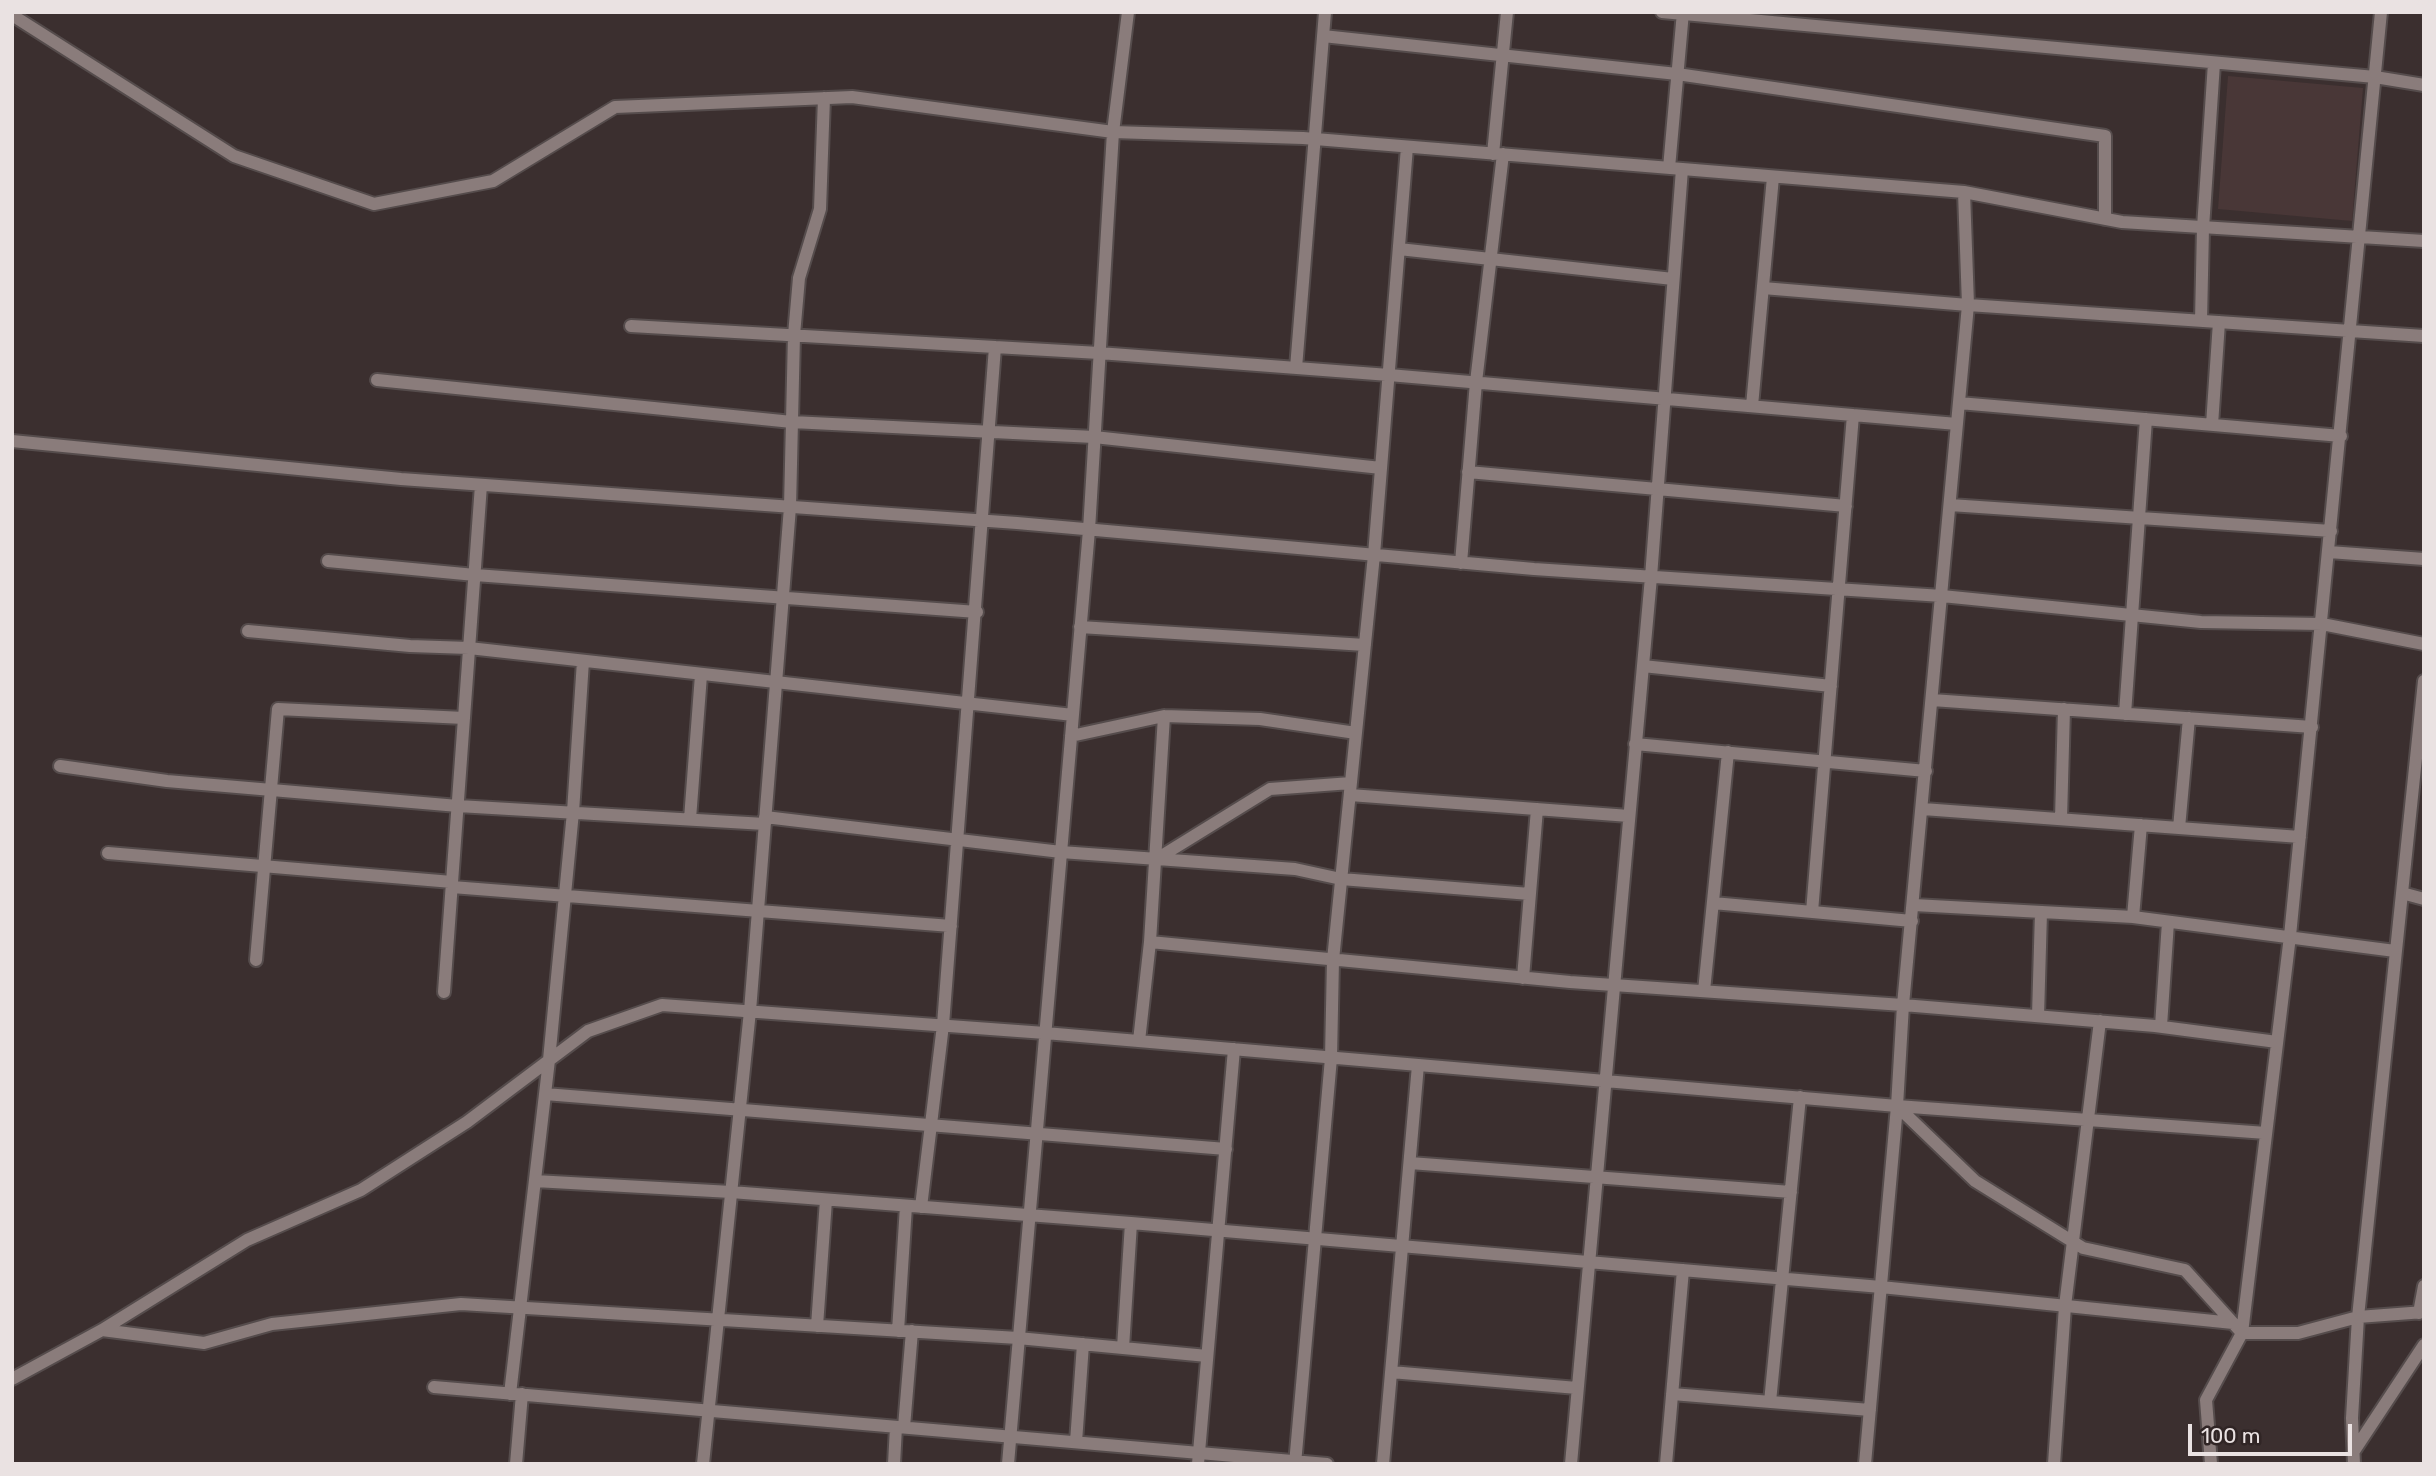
<!DOCTYPE html>
<style>
body{margin:0}
#map{position:relative;width:2436px;height:1476px;overflow:hidden;background:#3b2f2f;font-family:Rubik,sans-serif}
canvas{display:block}
.frame{position:absolute;inset:0;border:14px solid #eae2e2;pointer-events:none}
.scale{position:absolute;left:2188px;top:1424px;width:164px;height:32px;box-sizing:border-box;border:4px solid #eae2e2;border-top:0;padding-left:9px;font-size:21px;line-height:24px;white-space:nowrap;color:#eae2e2;-webkit-text-stroke:5px #302525;paint-order:stroke}
</style>
<div id="map">
<canvas width="2436" height="1476"></canvas>
<div class="frame"></div>
<div class="scale">100 m</div>
</div>
<script>
const g = document.querySelector('canvas').getContext('2d');
g.lineJoin = 'round';
function paint(path, color) { g.fillStyle = color; g.fill(path, 'evenodd'); }
const poly = rows => new Path2D(rows.map(r => 'M' + r).join(''));
function strokePath(path, color, width, dash) { g.strokeStyle = color; g.lineWidth = width; g.lineCap = dash ? 'butt' : 'round'; g.setLineDash(dash || []); g.stroke(path); }
paint(poly([
 [2228,76,2363,88,2352,221,2218,209]
]), '#493737');
const minor = poly([
 [1662,12,2375,77,2424,85],
 [12,15,234,156,374,204,493,181,615,107,852,97,1113,132,1303,138,1964,192,2122,222,2424,241],
 [1323,36,1677,74,2105,136,2105,219],
 [1493,154,1507,12],
 [1669,168,1683,12],
 [1399,249,1673,279],
 [1763,288,1968,305,2424,336],
 [2201,321,2203,228,2214,63],
 [631,326,1099,353,1389,375,1957,424],
 [1296,368,1325,12],
 [377,380,792,422,1094,437,1381,468],
 [1959,403,2341,436],
 [1752,406,1773,177],
 [2212,425,2219,322],
 [12,441,401,479,1017,523,1534,569,1942,596,2201,622,2322,624,2424,644],
 [1468,472,1846,506],
 [1950,505,2331,531],
 [2329,552,2424,559],
 [328,561,475,575,977,612],
 [1461,563,1476,382,1503,154],
 [1080,627,1365,645],
 [248,631,410,646,469,648,1073,715],
 [1643,666,1831,686],
 [1932,700,2312,727],
 [2125,714,2146,419],
 [1071,736,1164,716,1260,719,1356,733],
 [1635,744,1926,771],
 [60,766,167,781,458,806,765,824],
 [1350,795,1629,816],
 [1923,809,2300,837],
 [765,817,1061,852,1295,869,1341,879,1530,894],
 [690,819,701,675],
 [2061,819,2064,709],
 [2179,828,2189,718],
 [108,853,452,882],
 [1155,860,1270,789,1351,783],
 [452,887,951,926],
 [2402,893,2424,899],
 [1713,903,1912,921],
 [1914,905,2133,917,2395,951],
 [1812,912,1853,415],
 [2133,917,2141,825],
 [1150,942,1570,982,1903,1005,2155,1026,2277,1042],
 [256,960,278,709,464,718],
 [1523,978,1537,809],
 [1704,991,1728,752],
 [444,992,481,485],
 [2038,1016,2041,912],
 [2161,1026,2168,922],
 [1139,1041,1150,942,1164,716],
 [545,1094,1226,1149],
 [1897,1106,1975,1181,2083,1248,2185,1270,2242,1333,2298,1333,2358,1317,2424,1312],
 [1410,1163,1791,1192],
 [535,1181,731,1192,1131,1223,1881,1287,2233,1323],
 [921,1207,943,1025,995,347],
 [2419,1313,2424,1286],
 [817,1326,826,1200],
 [102,1330,204,1343,272,1324,461,1304,1018,1338,1207,1356],
 [898,1331,906,1206],
 [1123,1348,1131,1223],
 [1391,1372,1577,1388],
 [12,1379,102,1330,247,1240,361,1190,467,1122,588,1031,662,1005,1045,1033,1897,1106,2266,1133],
 [434,1387,1327,1464],
 [510,1394,549,1060,573,812,583,661],
 [1672,1394,1870,1410],
 [1770,1402,1800,1097],
 [904,1427,912,1331],
 [1076,1442,1083,1344],
 [2354,1451,2424,1345],
 [516,1464,522,1394],
 [703,1464,750,1011,790,507,794,335,799,278,820,209,824,98],
 [894,1464,896,1427],
 [1008,1464,1089,530,1113,132,1128,12],
 [1198,1464,1234,1049],
 [1295,1464,1331,1058,1333,960,1374,555,1407,147],
 [1383,1464,1418,1065],
 [1571,1464,1651,577,1682,169],
 [1666,1464,1683,1270],
 [1865,1464,1897,1106,1903,1005,1968,305,1964,192],
 [2054,1464,2065,1306,2100,1021],
 [2211,1464,2206,1400,2242,1333,2290,936,2381,12],
 [2354,1464,2352,1418,2358,1317,2424,681]
]);
strokePath(minor, '#554c4c', 16);
strokePath(minor, '#8a7c7b', 12);
</script>
